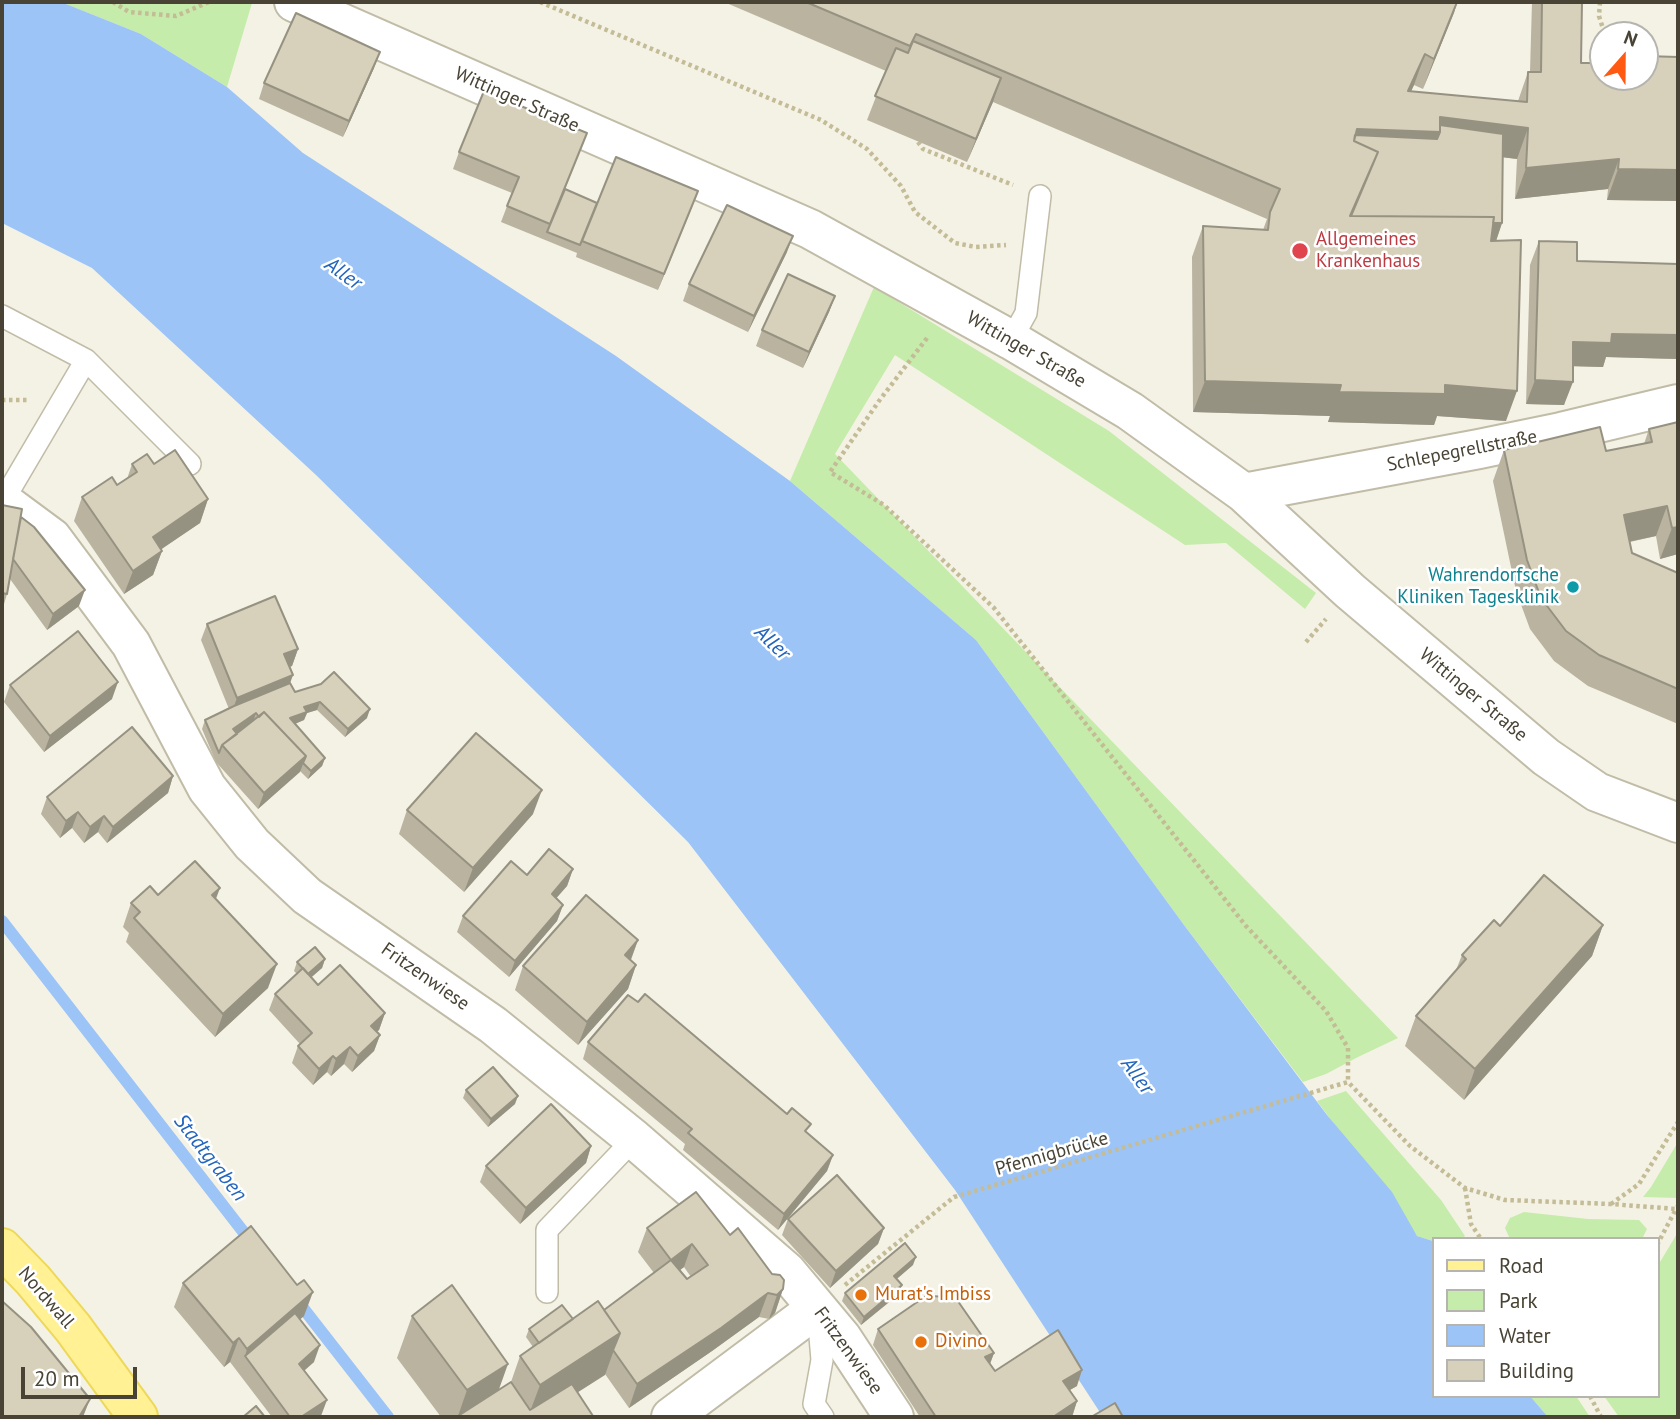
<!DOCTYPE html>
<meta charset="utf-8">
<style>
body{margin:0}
#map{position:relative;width:1680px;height:1419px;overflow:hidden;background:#f4f2e5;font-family:"PT Sans",sans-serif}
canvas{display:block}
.frame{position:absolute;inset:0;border:4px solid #484334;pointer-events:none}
.legend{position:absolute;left:1432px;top:1237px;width:228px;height:161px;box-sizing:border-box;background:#fff;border:2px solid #b6b4ae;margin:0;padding:9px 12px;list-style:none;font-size:21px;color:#484334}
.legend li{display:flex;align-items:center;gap:14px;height:35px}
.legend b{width:35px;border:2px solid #b6b4ae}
.north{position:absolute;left:1589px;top:21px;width:70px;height:70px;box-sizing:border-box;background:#fff;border:2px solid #b6b4ae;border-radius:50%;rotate:21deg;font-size:19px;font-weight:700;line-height:28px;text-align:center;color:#484334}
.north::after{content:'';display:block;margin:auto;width:24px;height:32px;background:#ff5912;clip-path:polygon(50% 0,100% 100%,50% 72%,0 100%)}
.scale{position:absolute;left:21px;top:1367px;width:116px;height:32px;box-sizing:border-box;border:4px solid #484334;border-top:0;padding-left:9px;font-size:21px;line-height:24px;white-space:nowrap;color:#484334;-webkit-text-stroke:5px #fff;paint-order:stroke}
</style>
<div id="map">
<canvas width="1680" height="1419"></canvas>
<div class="frame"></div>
<ul class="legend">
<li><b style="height:9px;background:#fff194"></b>Road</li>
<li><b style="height:19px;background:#c5ecaa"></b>Park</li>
<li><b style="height:19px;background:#9cc4f7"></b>Water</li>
<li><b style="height:19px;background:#d7d0ba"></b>Building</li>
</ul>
<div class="north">N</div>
<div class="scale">20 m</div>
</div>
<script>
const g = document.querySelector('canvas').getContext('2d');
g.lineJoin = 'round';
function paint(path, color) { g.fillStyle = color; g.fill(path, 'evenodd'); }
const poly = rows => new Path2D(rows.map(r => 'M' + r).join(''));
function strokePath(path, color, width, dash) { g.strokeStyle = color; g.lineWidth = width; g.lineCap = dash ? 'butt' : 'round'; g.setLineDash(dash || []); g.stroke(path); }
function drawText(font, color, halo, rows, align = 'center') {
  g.font = font + ' "PT Sans",sans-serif'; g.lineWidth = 5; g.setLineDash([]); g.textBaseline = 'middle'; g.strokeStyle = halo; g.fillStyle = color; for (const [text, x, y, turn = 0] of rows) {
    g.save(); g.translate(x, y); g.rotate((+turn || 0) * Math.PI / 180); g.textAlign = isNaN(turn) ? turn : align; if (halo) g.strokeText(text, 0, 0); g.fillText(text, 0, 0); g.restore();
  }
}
paint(poly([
 [61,2,249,2,252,3,227,87,141,34],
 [874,287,1109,431,1316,593,1305,609,1226,543,1185,545,895,355,835,454,1398,1038,1358,1057,1326,1074,1303,1082,1184,925,976,640,790,481],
 [1346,1091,1441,1200,1465,1236,1461,1239,1433,1239,1433,1241,1417,1236,1317,1101],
 [1678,1142,1678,1198,1643,1197,1651,1187],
 [1524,1212,1588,1219,1639,1220,1647,1229,1642,1239,1510,1239,1505,1228,1510,1218],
 [1678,1232,1678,1417,1619,1417,1604,1396,1657,1396,1657,1267],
 [1530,1396,1576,1396,1590,1417,1548,1417]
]), '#c5ecaa');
paint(poly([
 [2,2,61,2,141,34,227,87,303,153,616,356,790,481,976,640,1184,925,1327,1115,1392,1192,1417,1236,1433,1241,1433,1396,1530,1396,1548,1417,1103,1417,955,1190,688,842,316,475,92,268,2,223]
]), '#9cc4f7');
strokePath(poly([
 [2,921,252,1243],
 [296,1299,388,1417]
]), '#9cc4f7', 12);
const service = poly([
 [2,316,86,360,190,464],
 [1011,340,1026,313,1040,196],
 [3,501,86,360],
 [547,1292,547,1230,634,1139],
 [818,1313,822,1360,814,1404,823,1417]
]);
const minor = poly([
 [294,2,810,229,1011,340,1130,411,1244,493,1350,591,1546,757,1597,792,1678,823],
 [1244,493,1479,449,1561,432,1678,404],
 [2,501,52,538,131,644,207,788,252,844,307,896,493,1025,634,1139,786,1271,842,1338,894,1417],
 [671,1417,817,1308]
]);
const primary = poly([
 [2,1248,33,1280,73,1328,138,1417]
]);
strokePath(service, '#c1bca7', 24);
strokePath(minor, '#c1bca7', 42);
strokePath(primary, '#eed859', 42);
strokePath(poly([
 [113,2,129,12,176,16,209,2],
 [540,2,821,120,867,149,901,186,915,212,955,243,976,247,1006,245],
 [1600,2,1599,16,1605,35],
 [918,142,923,149,1013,185],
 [927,338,879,401,830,472,884,505,994,608,1246,926,1326,1011,1348,1048,1348,1082],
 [2,400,29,400],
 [1306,642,1326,619],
 [1465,1188,1471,1224,1481,1239],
 [1611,1204,1639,1184,1678,1122],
 [1657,1245,1676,1209],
 [845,1285,954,1197,1348,1082,1410,1146,1465,1188,1505,1200,1611,1204,1676,1209,1678,1206],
 [1590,1396,1601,1417]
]), '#c4bb97', 4.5, [3.5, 3.5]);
strokePath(service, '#fff', 21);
strokePath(minor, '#fff', 38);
strokePath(primary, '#fff194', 38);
paint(poly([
 [724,2,1458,2,1423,89,1414,85,1411,91,1518,101,1528,72,1530,72,1532,2,1582,2,1581,63,1603,77,1678,57,1678,201,1607,200,1608,189,1515,199,1517,159,1503,157,1502,223,1496,241,1506,421,1437,416,1434,425,1328,422,1330,416,1193,412,1192,257,1203,226,1263,230,1267,219,993,102,967,162,867,120,886,71],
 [374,68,343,137,259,99,264,83],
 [581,149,565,189,597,203,692,207,658,290,576,257,577,253,501,222,512,193,453,169,459,152],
 [1539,241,1577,261,1677,359,1606,357,1603,367,1573,366,1564,405,1526,404,1530,265],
 [787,252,748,332,683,301,689,284],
 [835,296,829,312,803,368,756,346,762,330],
 [1678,422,1678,554,1660,559,1656,536,1630,542,1632,553,1678,573,1678,724,1588,686,1554,661,1530,629,1516,591,1493,481,1504,450,1606,451,1644,444,1649,429],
 [132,464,154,464,208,499,200,523,161,549,162,551,153,575,124,594,74,521,82,497,117,485,127,479],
 [2,505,21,517,79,606,47,630,10,579,7,594,2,611],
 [207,624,298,649,292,666,289,667,290,683,295,692,367,718,345,737,317,710,307,713,304,720,295,724,325,758,322,766,308,779,300,771,258,809,216,762,202,729,205,720,229,709,201,640],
 [10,685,112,699,44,752,4,702],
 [173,776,168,793,107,843,98,832,84,843,72,828,60,838,41,814,47,797],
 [407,810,533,814,464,892,399,834],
 [573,869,567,886,556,898,563,905,557,921,509,977,457,932,463,916,527,875],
 [158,895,216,899,268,988,215,1037,126,942,129,933,123,927,131,903],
 [1603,925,1592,956,1464,1100,1405,1046,1416,1016,1456,970,1462,955,1500,926],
 [638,940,631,960,636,965,628,989,578,1045,515,990,523,966],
 [325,959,322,968,311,977,318,985,385,1013,379,1030,377,1031,380,1035,374,1051,352,1072,344,1064,331,1076,327,1072,313,1085,292,1063,298,1046,300,1044,269,1010,275,994,297,974,294,971,297,962],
 [588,1042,808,1133,833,1155,827,1171,778,1230,683,1150,685,1144,583,1059],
 [466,1090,515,1104,488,1127,463,1098],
 [591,1146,586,1163,520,1224,480,1182,486,1166],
 [788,1219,884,1228,878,1244,830,1288,782,1235],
 [647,1228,730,1235,783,1289,775,1313,769,1319,759,1317,712,1351,629,1408,605,1374,577,1392,593,1416,593,1417,441,1417,397,1358,412,1316,499,1389,511,1382,520,1356,533,1347,526,1337,529,1329,573,1319,604,1310,654,1273,638,1252],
 [684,1267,691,1277,687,1279,680,1270],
 [913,1265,896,1279,899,1294,861,1325,842,1301,845,1293],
 [183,1283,304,1316,300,1319,314,1362,304,1371,321,1416,319,1417,272,1417,230,1362,224,1367,174,1307],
 [878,1329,994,1353,990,1364,995,1371,1077,1386,1070,1390,1077,1401,1072,1417,920,1417,873,1345]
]), '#b9b3a0');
paint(poly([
 [1457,2,1454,13,1423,89,1434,59],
 [380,52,374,68,343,137,349,121],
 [1425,54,1414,85,1397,122,1408,91],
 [1001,78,993,102,967,162,976,139],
 [1440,117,1528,128,1517,159,1434,149,1502,223,1494,247,1352,147,1357,129],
 [1619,159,1608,189,1515,199,1526,168],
 [1618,169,1678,170,1678,201,1607,200],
 [698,191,692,207,658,290,664,274],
 [793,236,787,252,748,332,754,316],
 [835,296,829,312,803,368,809,352],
 [1612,334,1678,335,1678,355,1677,359,1606,357,1603,367,1565,366,1573,342],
 [1535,380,1573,382,1564,405,1526,404],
 [1205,381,1445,385,1517,391,1506,421,1437,416,1434,425,1328,422,1330,416,1193,412],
 [208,499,200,523,144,561,153,537],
 [1667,506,1656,536,1613,545,1624,515],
 [1678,527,1678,554,1660,559,1672,528],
 [162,551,153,575,124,594,133,571],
 [85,590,79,606,47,630,53,614],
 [298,649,292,666,278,671,284,654],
 [293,675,287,692,231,714,237,698],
 [118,682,112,699,44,752,50,736],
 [320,702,317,710,307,713,304,720,287,727,290,718,304,707],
 [370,709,367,718,345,737,348,729],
 [256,713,253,722,230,737,233,729],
 [306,756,300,772,258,809,264,793],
 [325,758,322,766,308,779,311,771],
 [173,776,168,793,107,843,113,827],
 [542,790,533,814,464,892,473,868],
 [78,812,72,828,60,838,66,821],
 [104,816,98,832,84,843,90,827],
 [573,869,567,886,546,910,552,894],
 [220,888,211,912,212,895],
 [563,905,557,921,509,977,515,961],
 [1603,925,1592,956,1464,1100,1475,1069],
 [638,940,629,964,625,955],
 [325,959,322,968,305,983,308,974],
 [277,964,268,988,215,1037,223,1014],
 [636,965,628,989,578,1045,587,1022],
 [385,1013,379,1030,365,1042,371,1026],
 [380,1035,374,1051,352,1072,358,1056],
 [350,1047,344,1064,331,1076,336,1059],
 [333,1056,327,1072,313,1085,319,1069],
 [518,1096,515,1104,488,1127,491,1119],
 [591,1146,586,1163,520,1224,526,1208],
 [833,1155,827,1171,778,1230,784,1214],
 [884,1228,878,1244,830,1288,836,1271],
 [692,1244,684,1267,662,1284,671,1260],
 [916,1257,913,1265,891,1284,894,1276],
 [902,1285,899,1294,861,1325,864,1317],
 [783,1289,775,1313,769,1319,777,1295],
 [313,1292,304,1316,250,1363,245,1356,247,1349],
 [768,1293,759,1317,712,1351,629,1408,637,1384],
 [620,1333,605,1375,539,1417,528,1417,540,1385],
 [239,1338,230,1362,224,1367,233,1343],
 [320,1345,314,1362,293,1380,299,1364],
 [994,1353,988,1369,985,1357],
 [508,1364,493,1406,458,1416,467,1390],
 [1082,1370,1077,1386,1057,1397,1063,1381],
 [90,1399,83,1417,79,1417],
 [327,1400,321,1416,319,1417,301,1417],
 [1077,1401,1072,1417,1053,1417]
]), '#969282');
const building = poly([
 [806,2,1457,2,1434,59,1425,54,1408,91,1527,102,1528,72,1541,72,1542,2,1582,2,1581,63,1603,63,1603,77,1645,77,1645,56,1678,57,1678,170,1618,169,1619,159,1526,168,1528,128,1440,117,1440,132,1357,129,1354,141,1378,152,1350,216,1494,217,1491,241,1521,240,1517,391,1445,385,1445,394,1339,392,1341,385,1205,381,1203,226,1268,230,1270,212,1280,189,916,34,910,46,806,2],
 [296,13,380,52,349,121,264,83,296,13],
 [913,41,1001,78,976,139,875,96,896,48,908,53,913,41],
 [484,91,587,133,550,224,507,206,519,177,459,152,484,91],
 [1440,125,1503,134,1502,223,1493,223,1494,217,1351,216,1378,152,1354,141,1355,135,1437,139,1440,132,1440,125],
 [616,157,698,191,664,274,582,241,616,157],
 [565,189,597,203,580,245,547,232,565,189],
 [727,205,793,236,754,316,689,284,727,205],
 [1539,241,1577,242,1577,261,1678,264,1678,335,1612,334,1611,343,1573,342,1573,382,1535,380,1539,241],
 [788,274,835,296,809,352,762,330,788,274],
 [1678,422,1678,527,1672,528,1667,506,1624,515,1632,553,1678,573,1678,689,1599,655,1566,631,1541,598,1527,560,1504,450,1600,427,1606,451,1652,442,1649,429,1678,422],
 [175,450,208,499,153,537,162,551,133,571,82,497,112,477,117,485,137,472,132,464,147,454,154,464,175,450],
 [2,505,22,509,7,594,2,593,2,505],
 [21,517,34,527,85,590,53,614,13,559,21,517],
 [275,596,298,649,284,654,293,675,237,698,207,624,275,596],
 [78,631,118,682,50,736,10,685,78,631],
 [334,672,370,709,348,729,320,702,304,707,307,712,290,718,325,758,311,771,303,763,306,756,264,712,259,717,256,713,233,729,237,734,222,745,219,753,205,720,234,706,290,683,295,692,321,684,334,672],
 [264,712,306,756,264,793,222,745,264,712],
 [132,727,173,776,113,827,104,816,90,827,78,812,66,821,47,797,132,727],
 [476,733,542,790,473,868,407,810,476,733],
 [549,849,573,869,552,894,563,905,515,961,463,916,511,861,527,875,549,849],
 [195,861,220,888,212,895,277,964,223,1014,134,918,140,912,131,903,150,886,158,895,195,861],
 [1544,875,1603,925,1475,1069,1416,1016,1466,959,1462,955,1494,920,1500,926,1544,875],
 [586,895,638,940,625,955,636,965,587,1022,523,966,586,895],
 [315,947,325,959,308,974,297,962,315,947],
 [340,965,385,1013,371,1026,380,1035,358,1056,350,1047,336,1059,333,1056,319,1069,298,1046,312,1033,275,994,303,968,318,985,340,965],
 [645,994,787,1114,792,1108,811,1124,805,1131,833,1155,784,1214,688,1133,692,1129,588,1042,628,995,638,1002,645,994],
 [493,1067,518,1096,491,1119,466,1090,493,1067],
 [551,1104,591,1146,526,1208,486,1166,551,1104],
 [837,1175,884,1228,836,1271,788,1219,837,1175],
 [696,1192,730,1235,738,1228,772,1274,780,1275,784,1280,783,1289,777,1295,768,1293,721,1328,637,1384,613,1350,620,1333,604,1310,671,1260,647,1228,696,1192],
 [692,1244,708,1265,687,1279,671,1260,692,1244],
 [251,1226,297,1285,304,1280,313,1292,247,1349,239,1338,233,1343,183,1283,251,1226],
 [905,1243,916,1257,894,1276,902,1285,864,1317,845,1293,905,1243],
 [452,1285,508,1364,467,1390,412,1316,452,1285],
 [926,1296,955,1297,994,1353,985,1357,995,1371,1058,1330,1082,1370,1063,1381,1077,1401,1053,1417,936,1417,878,1329,926,1296],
 [2,1301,31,1327,90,1399,79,1417,2,1417,2,1349,3,1348,2,1347,2,1301],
 [598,1301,620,1333,540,1385,520,1356,598,1301],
 [562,1305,573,1319,539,1343,529,1329,562,1305],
 [295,1313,320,1345,299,1364,327,1400,301,1417,290,1417,245,1356,295,1313],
 [511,1382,530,1410,572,1384,593,1416,592,1417,459,1417,458,1416,511,1382],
 [1115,1403,1123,1417,1091,1417,1115,1403],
 [256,1406,265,1417,243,1417,256,1406]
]);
paint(building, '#d7d0ba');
strokePath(building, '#969282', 2);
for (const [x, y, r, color] of [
 [1300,251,9,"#e0444e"],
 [1573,587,7,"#0f9aa8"],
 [861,1295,7,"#e8710a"],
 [921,1342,7,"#e8710a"]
]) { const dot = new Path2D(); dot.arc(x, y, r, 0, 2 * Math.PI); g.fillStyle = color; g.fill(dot); strokePath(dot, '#fff', 2.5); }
drawText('19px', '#484334', '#fff', [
 ["Wittinger Straße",517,100,24],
 ["Wittinger Straße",1026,350,30],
 ["Schlepegrellstraße",1462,451,-11],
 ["Wittinger Straße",1473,695,40],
 ["Fritzenwiese",425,977,35],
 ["Pfennigbrücke",1052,1154,-16],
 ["Nordwall",46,1298,49],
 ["Fritzenwiese",848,1351,54]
]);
drawText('19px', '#be3a42', '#fff', [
 ["Allgemeines",1316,240],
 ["Krankenhaus",1316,262]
], 'left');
drawText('19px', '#0d838f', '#fff', [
 ["Wahrendorfsche",1559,576],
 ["Kliniken Tagesklinik",1559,598]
], 'right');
drawText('19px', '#c56008', '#fff', [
 ["Murat's Imbiss",875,1295],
 ["Divino",935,1342]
], 'left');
drawText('italic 21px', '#2365bd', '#fff', [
 ["Aller",343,274,36],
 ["Aller",772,643,44],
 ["Aller",1137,1076,54],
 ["Stadtgraben",210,1158,52]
]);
</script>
